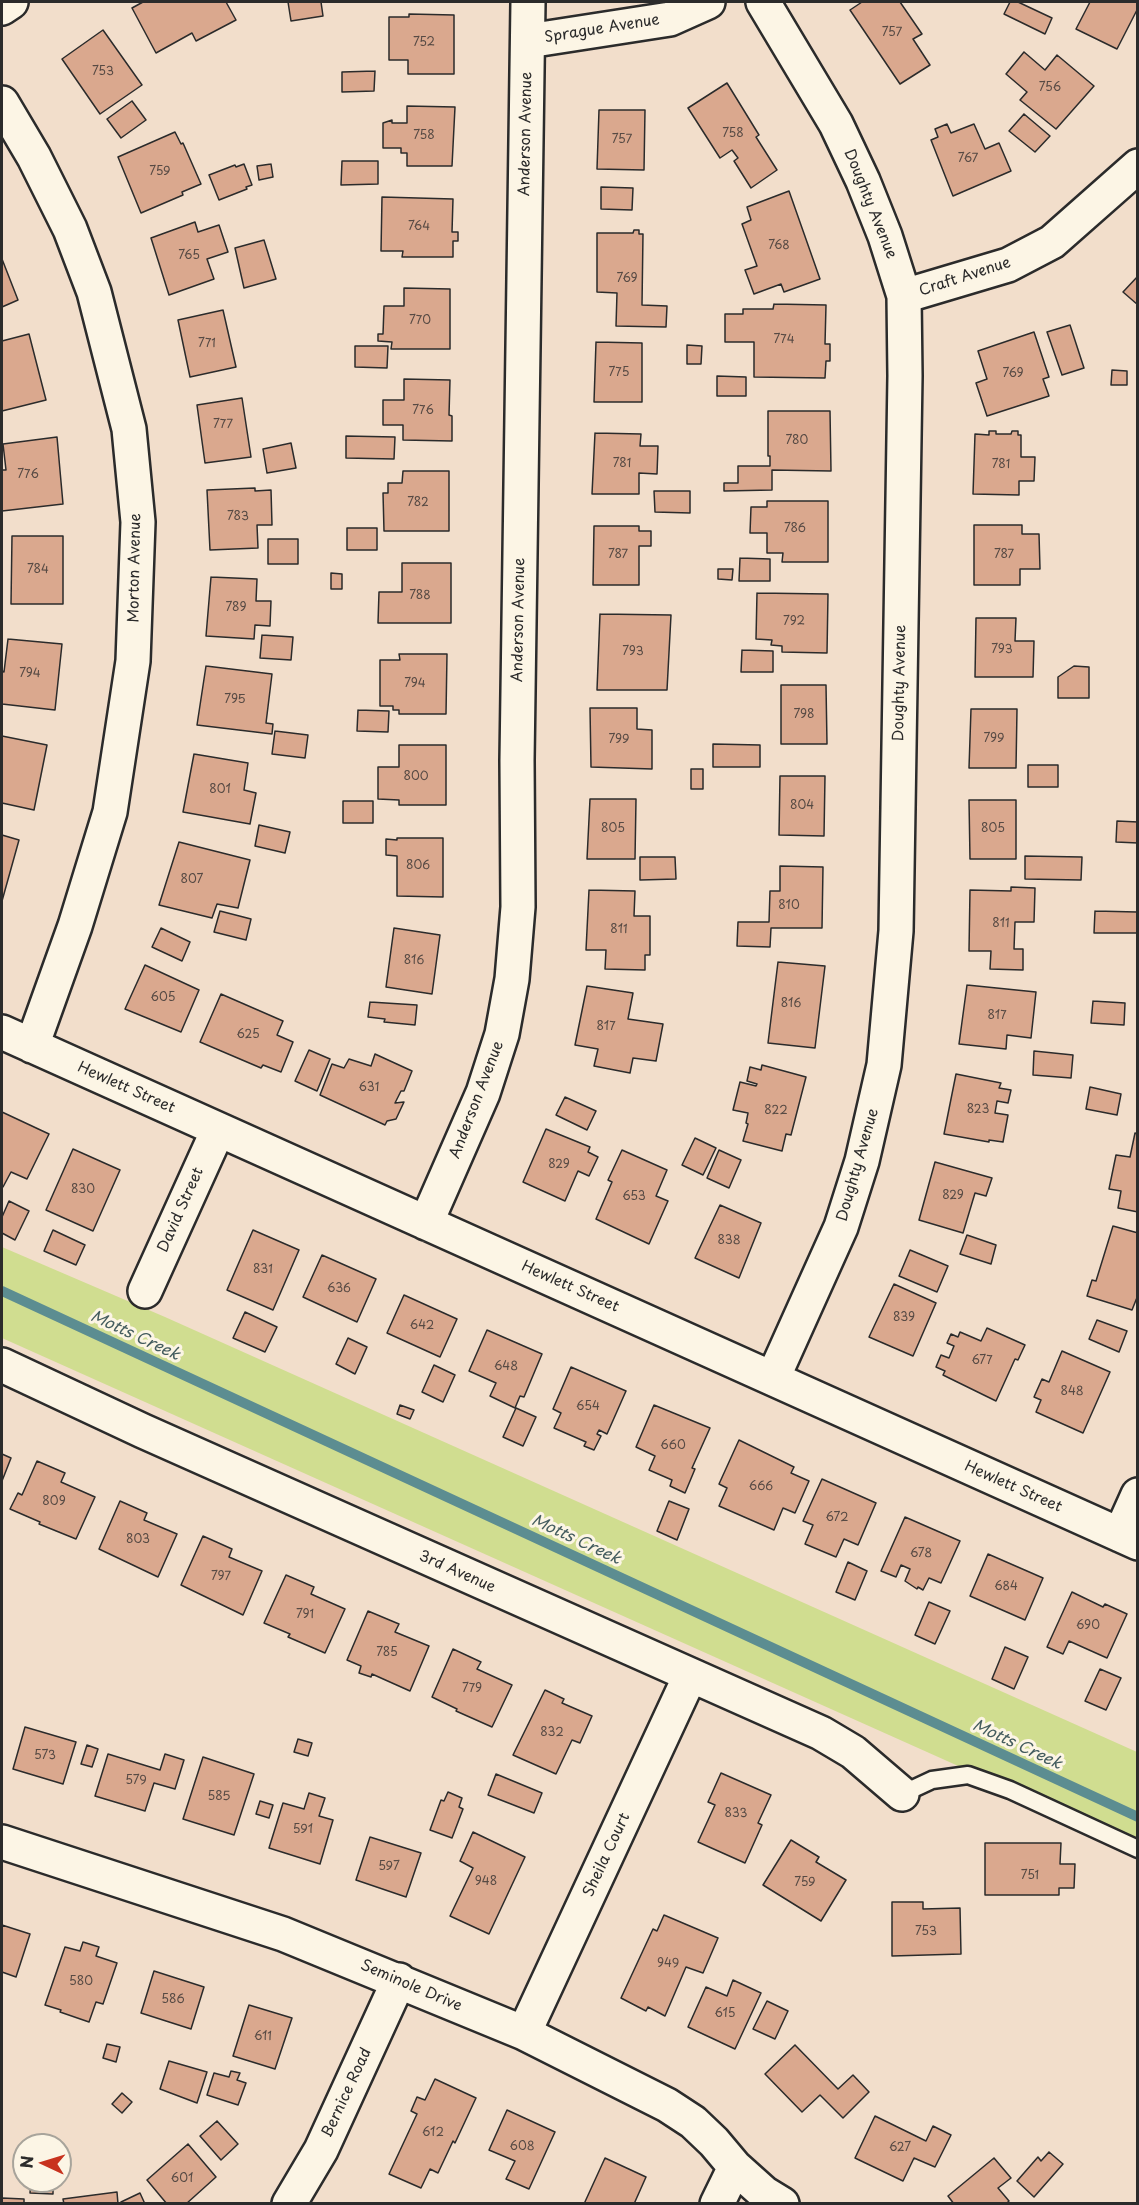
<!DOCTYPE html>
<style>
body{margin:0}
#map{position:relative;width:1139px;height:2205px;overflow:hidden;background:#f2decb;font-family:"Playpen Sans",sans-serif}
canvas{display:block}
.frame{position:absolute;inset:0;border:3px solid #2b2b2b;pointer-events:none}
.north{position:absolute;left:12px;top:2133px;width:60px;height:60px;box-sizing:border-box;background:#fcf5e5;border:2px solid #a8a49b;border-radius:50%;rotate:274deg;font-size:16px;font-weight:700;line-height:24px;text-align:center;color:#2b2b2b}
.north::after{content:'';display:block;margin:auto;width:21px;height:27px;background:#c8321e;clip-path:polygon(50% 0,100% 100%,50% 72%,0 100%)}
</style>
<div id="map">
<canvas width="1139" height="2205"></canvas>
<div class="frame"></div>
<div class="north">N</div>
</div>
<script>
const g = document.querySelector('canvas').getContext('2d');
g.lineJoin = 'round';
function paint(path, color) { g.fillStyle = color; g.fill(path, 'evenodd'); }
const poly = rows => new Path2D(rows.map(r => 'M' + r).join(''));
function strokePath(path, color, width, dash) { g.strokeStyle = color; g.lineWidth = width; g.lineCap = dash ? 'butt' : 'round'; g.setLineDash(dash || []); g.stroke(path); }
function drawText(font, color, halo, rows, align = 'center') {
  g.font = font + ' "Playpen Sans",sans-serif'; g.lineWidth = 6; g.setLineDash([]); g.textBaseline = 'middle'; g.strokeStyle = halo; g.fillStyle = color; for (const [text, x, y, turn = 0] of rows) {
    g.save(); g.translate(x, y); g.rotate((+turn || 0) * Math.PI / 180); g.textAlign = isNaN(turn) ? turn : align; if (halo) g.strokeText(text, 0, 0); g.fillText(text, 0, 0); g.restore();
  }
}
paint(poly([
 [2,1247,165,1317,1137,1752,1137,1846,2,1338]
]), '#d0dd90');
strokePath(poly([
 [2,1291,1138,1817]
]), '#5c8d91', 10);
const building = poly([
 [143,2,226,2,236,20,196,41,192,33,156,53,132,8,143,2],
 [288,2,321,2,323,16,291,21,288,2],
 [862,2,900,2,922,34,913,39,930,65,900,84,850,10,862,2],
 [1010,2,1018,2,1052,18,1045,34,1004,14,1010,2],
 [1090,2,1138,2,1138,8,1117,49,1076,29,1090,2],
 [409,14,454,15,454,74,408,74,408,60,389,60,389,17,409,17,409,14],
 [103,30,142,85,100,114,62,59,103,30],
 [1024,52,1045,70,1057,55,1094,86,1056,129,1020,100,1027,92,1006,74,1024,52],
 [375,71,374,91,342,92,342,72,375,71],
 [727,83,759,135,756,137,777,170,751,188,734,161,738,158,732,150,720,158,688,108,727,83],
 [132,101,146,120,121,138,107,119,132,101],
 [407,106,455,107,452,166,407,166,407,153,401,153,401,148,383,148,383,123,392,120,392,123,407,123,407,106],
 [599,110,645,110,644,170,597,169,599,110],
 [1024,114,1050,136,1035,152,1009,131,1024,114],
 [947,124,951,133,974,124,985,149,999,143,1011,171,953,196,931,140,938,137,935,129,947,124],
 [175,132,181,144,183,143,201,184,182,192,183,195,141,213,118,157,175,132],
 [342,161,378,161,378,184,341,185,342,161],
 [244,164,252,185,246,187,247,189,219,200,209,175,235,165,236,167,244,164],
 [271,164,273,177,259,180,257,166,271,164],
 [601,187,633,188,632,210,601,209,601,187],
 [789,191,820,279,784,292,781,284,754,294,745,270,757,266,742,224,751,220,747,207,789,191],
 [382,197,453,199,452,232,458,232,458,241,453,241,453,257,402,257,403,251,381,251,382,197],
 [195,222,198,232,219,225,228,252,207,259,214,279,169,295,151,238,195,222],
 [634,230,639,230,639,234,643,234,642,305,667,306,666,327,616,326,617,293,597,292,597,233,633,233,634,230],
 [264,240,276,279,244,288,235,248,264,240],
 [2,259,18,300,2,307,2,259],
 [1138,276,1138,305,1123,292,1138,276],
 [404,288,450,289,450,349,391,349,392,342,378,341,378,334,383,334,384,306,404,306,404,288],
 [774,304,826,305,825,344,830,344,830,361,826,361,825,378,754,377,754,342,725,342,725,314,743,314,743,309,773,309,774,304],
 [223,310,236,367,190,377,178,320,223,310],
 [1070,325,1084,368,1062,375,1047,332,1070,325],
 [1034,332,1049,377,1043,379,1049,396,987,416,976,383,987,379,978,351,1034,332],
 [29,334,46,400,2,411,2,341,29,334],
 [596,342,642,343,642,402,594,402,596,342],
 [687,345,702,346,701,364,687,364,687,345],
 [355,346,388,346,387,368,355,367,355,346],
 [1112,370,1127,371,1127,385,1111,385,1112,370],
 [717,376,746,377,746,396,717,396,717,376],
 [404,379,450,380,449,415,452,416,452,441,403,440,403,425,383,425,383,400,404,400,404,379],
 [242,398,251,457,205,463,197,405,242,398],
 [768,411,830,411,831,471,772,470,772,490,724,491,724,483,738,483,738,466,770,466,770,456,768,456,768,411],
 [989,431,996,431,996,434,1011,434,1012,431,1018,431,1018,435,1021,435,1021,457,1035,457,1034,481,1019,481,1019,495,973,494,975,434,989,435,989,431],
 [595,433,641,434,640,446,658,446,657,474,639,473,639,494,592,494,595,433],
 [346,436,395,437,394,459,346,458,346,436],
 [57,437,63,504,2,511,2,470,6,470,3,444,57,437],
 [291,443,296,468,267,473,263,449,291,443],
 [403,471,449,471,449,531,384,531,383,493,388,493,388,483,402,483,403,471],
 [255,488,255,491,271,490,272,525,257,525,258,548,210,550,207,490,255,488],
 [654,491,690,491,690,513,655,512,654,491],
 [767,501,828,501,828,562,782,562,783,553,767,553,767,533,750,533,751,507,767,507,767,501],
 [974,525,1022,525,1022,534,1039,534,1040,569,1020,569,1020,585,974,585,974,525],
 [594,526,639,526,639,531,651,531,651,546,639,546,639,585,593,585,594,526],
 [347,528,377,528,377,550,347,550,347,528],
 [12,536,63,536,63,604,11,604,12,536],
 [268,539,298,539,298,564,268,564,268,539],
 [740,558,770,559,770,581,739,581,740,558],
 [402,563,451,563,451,623,378,623,379,592,402,592,402,563],
 [718,569,733,569,732,580,718,579,718,569],
 [331,573,342,574,342,589,331,589,331,573],
 [211,577,257,579,256,601,271,601,270,626,255,625,254,639,206,636,211,577],
 [757,593,828,594,827,653,782,652,782,646,771,645,772,640,756,639,757,593],
 [600,614,671,615,667,690,597,690,600,614],
 [976,618,1016,618,1015,641,1034,641,1033,677,975,677,976,618],
 [262,635,293,637,291,660,260,658,262,635],
 [8,639,62,644,55,710,2,704,2,671,4,672,8,639],
 [742,650,773,651,773,672,741,672,742,650],
 [399,654,447,654,446,714,399,714,399,710,393,710,393,706,380,706,380,660,400,660,399,654],
 [206,666,272,674,266,723,273,724,272,734,197,725,206,666],
 [1074,666,1089,667,1089,698,1058,698,1058,677,1074,666],
 [781,685,826,685,827,744,781,744,781,685],
 [590,708,637,708,637,729,652,730,652,769,591,767,590,708],
 [971,709,1017,709,1016,768,969,768,971,709],
 [358,710,389,711,388,732,357,731,358,710],
 [275,731,308,735,305,758,272,754,275,731],
 [2,736,47,745,34,810,2,803,2,736],
 [713,744,760,745,760,767,713,767,713,744],
 [399,745,446,745,446,805,399,805,399,800,378,799,378,767,399,767,399,745],
 [194,754,248,763,244,790,256,793,250,824,183,812,194,754],
 [1028,765,1058,765,1058,787,1028,787,1028,765],
 [691,769,703,769,703,789,691,789,691,769],
 [780,776,825,776,824,836,779,835,780,776],
 [590,799,636,799,635,859,587,859,590,799],
 [969,800,1016,800,1016,859,970,859,969,800],
 [343,801,373,801,373,823,343,823,343,801],
 [1117,821,1138,822,1138,843,1116,842,1117,821],
 [259,825,290,832,285,853,255,846,259,825],
 [2,835,19,840,2,901,2,835],
 [397,838,443,838,443,897,397,896,397,856,386,855,386,839,397,840,397,838],
 [179,842,250,860,238,908,217,904,212,918,159,905,179,842],
 [1025,856,1082,857,1081,880,1025,879,1025,856],
 [640,857,675,857,676,879,640,880,640,857],
 [780,866,823,867,822,928,771,928,770,947,737,946,738,922,769,922,770,891,780,891,780,866],
 [1011,887,1035,888,1034,922,1015,922,1014,949,1023,949,1023,970,990,969,991,951,969,951,970,890,1011,891,1011,887],
 [589,890,635,891,634,916,650,916,650,955,645,955,645,970,605,969,606,950,586,950,589,890],
 [220,911,251,919,246,940,214,932,220,911],
 [1095,911,1137,912,1137,933,1094,933,1095,911],
 [161,928,190,942,182,961,152,947,161,928],
 [394,928,440,935,432,994,386,987,394,928],
 [778,962,825,966,815,1048,768,1043,778,962],
 [145,965,199,990,181,1032,125,1009,145,965],
 [967,985,1036,992,1031,1038,1007,1035,1006,1049,959,1044,967,985],
 [587,986,633,993,628,1019,663,1024,656,1061,633,1058,630,1073,594,1066,598,1049,575,1045,587,986],
 [221,994,283,1021,277,1035,293,1042,281,1072,263,1065,261,1068,200,1042,221,994],
 [1093,1001,1125,1003,1124,1025,1091,1023,1093,1001],
 [370,1002,417,1005,415,1025,384,1022,385,1019,368,1017,370,1002],
 [309,1050,330,1059,317,1091,295,1081,309,1050],
 [1034,1051,1073,1055,1071,1078,1033,1075,1034,1051],
 [375,1054,412,1071,404,1091,401,1091,395,1103,404,1102,396,1119,387,1121,385,1125,320,1095,332,1064,344,1068,349,1059,371,1066,375,1054],
 [762,1065,806,1077,791,1135,786,1134,782,1151,743,1141,748,1124,746,1123,748,1113,733,1110,740,1082,756,1086,757,1084,747,1081,750,1067,761,1070,762,1065],
 [956,1074,1001,1083,999,1088,1011,1090,1008,1103,997,1101,995,1113,1008,1115,1003,1142,989,1140,989,1142,944,1134,956,1074],
 [1090,1087,1121,1094,1117,1115,1086,1109,1090,1087],
 [565,1097,596,1111,587,1130,556,1115,565,1097],
 [2,1112,49,1134,27,1179,11,1172,3,1187,2,1186,2,1112],
 [546,1129,590,1147,588,1152,598,1157,589,1176,578,1171,565,1201,523,1182,546,1129],
 [1135,1133,1138,1134,1138,1212,1118,1208,1121,1191,1109,1189,1116,1155,1130,1157,1135,1133],
 [695,1138,716,1148,703,1175,682,1165,695,1138],
 [73,1149,120,1170,93,1231,46,1210,73,1149],
 [622,1150,667,1170,656,1196,668,1201,649,1244,596,1219,612,1182,608,1180,622,1150],
 [719,1150,741,1160,729,1188,707,1178,719,1150],
 [935,1162,992,1178,986,1196,975,1193,963,1233,919,1220,935,1162],
 [9,1201,29,1211,15,1240,2,1233,2,1217,9,1201],
 [720,1205,761,1223,739,1278,695,1258,720,1205],
 [1113,1226,1138,1233,1138,1295,1132,1310,1087,1296,1092,1280,1096,1281,1113,1226],
 [53,1230,85,1245,76,1265,44,1251,53,1230],
 [253,1230,299,1250,273,1310,227,1290,253,1230],
 [967,1235,996,1245,991,1264,960,1254,967,1235],
 [910,1250,948,1266,937,1292,899,1276,910,1250],
 [322,1255,376,1279,357,1322,303,1297,322,1255],
 [894,1284,936,1303,913,1356,869,1337,894,1284],
 [404,1295,457,1319,440,1357,387,1333,404,1295],
 [245,1312,277,1327,265,1352,233,1338,245,1312],
 [1097,1320,1127,1331,1119,1352,1089,1339,1097,1320],
 [987,1328,1025,1345,1018,1360,1015,1359,996,1401,943,1375,945,1371,936,1367,941,1355,949,1358,954,1346,947,1343,951,1334,958,1337,960,1332,981,1341,987,1328],
 [487,1330,542,1354,524,1397,520,1396,515,1408,490,1396,496,1383,469,1371,487,1330],
 [348,1338,367,1347,355,1374,336,1364,348,1338],
 [1062,1351,1110,1372,1083,1433,1036,1412,1041,1400,1034,1397,1042,1379,1049,1382,1062,1351],
 [434,1365,455,1375,443,1402,422,1392,434,1365],
 [571,1367,626,1391,607,1434,599,1430,597,1434,601,1436,594,1450,584,1446,586,1442,554,1428,561,1413,553,1409,571,1367],
 [400,1405,414,1410,410,1419,397,1414,400,1405],
 [654,1405,710,1428,692,1468,695,1469,685,1493,670,1486,672,1480,649,1470,655,1456,636,1447,654,1405],
 [516,1408,536,1417,523,1446,503,1437,516,1408],
 [739,1440,794,1467,791,1473,809,1481,795,1513,783,1508,774,1530,719,1506,727,1488,719,1484,739,1440],
 [2,1454,11,1458,2,1481,2,1454],
 [37,1461,65,1473,61,1482,95,1497,76,1539,39,1524,40,1522,10,1509,18,1493,22,1495,37,1461],
 [822,1479,876,1503,858,1545,844,1539,836,1557,805,1544,813,1525,803,1521,822,1479],
 [120,1501,147,1513,144,1520,177,1534,158,1577,99,1549,120,1501],
 [669,1501,689,1509,677,1540,657,1531,669,1501],
 [905,1517,960,1541,941,1583,929,1578,923,1590,918,1587,917,1589,905,1581,910,1569,901,1565,896,1577,881,1571,905,1517],
 [203,1536,232,1549,229,1557,262,1571,243,1615,181,1585,203,1536],
 [988,1554,1043,1578,1025,1620,970,1596,988,1554],
 [848,1562,867,1571,855,1600,836,1592,848,1562],
 [286,1575,314,1587,311,1594,345,1609,325,1653,288,1637,290,1634,264,1623,286,1575],
 [1072,1592,1103,1607,1105,1604,1127,1614,1107,1658,1069,1641,1063,1654,1047,1647,1072,1592],
 [929,1602,950,1611,935,1644,915,1635,929,1602],
 [368,1611,399,1624,395,1632,429,1646,410,1691,372,1674,371,1677,359,1673,361,1666,347,1660,368,1611],
 [1005,1647,1028,1657,1014,1689,992,1679,1005,1647],
 [453,1649,481,1662,477,1669,512,1685,492,1727,456,1711,457,1709,432,1697,453,1649],
 [1100,1669,1121,1678,1106,1710,1085,1701,1100,1669],
 [545,1690,564,1699,562,1703,592,1716,580,1743,572,1740,556,1774,513,1755,545,1690],
 [25,1727,76,1742,63,1784,13,1769,25,1727],
 [298,1739,312,1743,308,1756,294,1752,298,1739],
 [87,1745,98,1749,92,1767,81,1764,87,1745],
 [108,1754,160,1770,165,1754,184,1760,175,1789,154,1783,145,1811,95,1796,108,1754],
 [203,1757,254,1774,234,1835,183,1819,203,1757],
 [721,1773,771,1795,758,1823,762,1825,745,1863,698,1842,715,1805,708,1802,721,1773],
 [496,1774,542,1793,534,1813,488,1795,496,1774],
 [448,1792,462,1798,459,1807,463,1809,452,1838,430,1830,441,1800,444,1801,448,1792],
 [309,1793,325,1798,319,1816,333,1820,320,1864,269,1848,283,1803,304,1809,309,1793],
 [260,1801,273,1805,269,1818,256,1814,260,1801],
 [473,1832,525,1857,489,1934,450,1916,473,1868,460,1861,473,1832],
 [370,1837,421,1853,406,1897,356,1880,370,1837],
 [791,1840,819,1857,816,1862,846,1880,821,1921,763,1885,791,1840],
 [985,1843,1061,1843,1060,1864,1075,1864,1074,1888,1059,1888,1059,1895,985,1895,985,1843],
 [892,1902,923,1902,923,1909,960,1908,961,1954,892,1956,892,1902],
 [664,1915,718,1938,703,1973,686,1967,665,2016,648,2007,646,2011,621,1998,653,1929,657,1931,664,1915],
 [2,1925,30,1934,16,1977,2,1972,2,1925],
 [83,1942,99,1947,96,1956,117,1963,103,2004,96,2002,89,2022,60,2012,61,2010,45,2005,65,1947,80,1951,83,1942],
 [154,1971,204,1987,191,2029,141,2013,154,1971],
 [733,1980,761,1993,735,2049,688,2027,706,1987,727,1996,733,1980],
 [767,2001,788,2011,775,2039,753,2029,767,2001],
 [249,2005,292,2018,275,2069,233,2056,249,2005],
 [107,2044,120,2047,116,2062,103,2058,107,2044],
 [795,2045,838,2089,853,2075,869,2092,843,2118,820,2095,802,2112,765,2074,795,2045],
 [169,2061,207,2072,197,2103,160,2089,169,2061],
 [231,2071,240,2073,237,2080,246,2083,238,2105,207,2095,214,2073,229,2077,231,2071],
 [435,2079,476,2098,455,2143,453,2141,438,2173,430,2169,421,2188,389,2174,417,2114,411,2111,417,2097,425,2100,435,2079],
 [122,2093,132,2102,122,2113,112,2104,122,2093],
 [507,2110,555,2132,529,2189,506,2179,515,2161,489,2150,507,2110],
 [875,2116,926,2141,933,2126,951,2135,935,2167,914,2158,903,2181,855,2158,875,2116],
 [217,2121,238,2144,221,2160,200,2136,217,2121],
 [188,2144,216,2177,186,2204,167,2204,147,2180,188,2144],
 [1049,2152,1063,2164,1034,2197,1017,2181,1038,2157,1041,2161,1049,2152],
 [605,2158,646,2177,634,2204,584,2204,605,2158],
 [994,2158,1011,2178,998,2188,1009,2201,1006,2204,954,2204,948,2196,994,2158],
 [31,2181,53,2181,53,2194,30,2193,31,2181],
 [117,2192,118,2204,64,2204,63,2199,117,2192],
 [140,2193,145,2204,122,2204,121,2202,140,2193],
 [2,2198,24,2199,24,2204,2,2204,2,2198]
]);
paint(building, '#daa88e');
strokePath(building, '#2b2b2b', 1.5);
const service = poly([
 [902,1794,932,1780,968,1775,1010,1790,1138,1849]
]);
const minor = poly([
 [763,2,836,124,863,181,885,236,904,296,905,376,896,931,884,1065,862,1161,841,1227,773,1378],
 [2,8,11,2],
 [528,41,670,19,708,2],
 [2,103,34,157,70,229,94,292,129,429,138,522,133,661,110,812,75,926,32,1046],
 [904,296,1008,265,1052,242,1138,166],
 [2,1032,1138,1543],
 [426,1223,483,1093,502,1034,512,979,518,907,517,760,528,2],
 [145,1291,218,1130],
 [2,1365,143,1431,821,1733,853,1752,902,1794],
 [1120,1535,1138,1495],
 [2,1842,283,1934,524,2033,667,2105,693,2122,714,2142,735,2167,764,2193,782,2204],
 [524,2033,690,1676],
 [289,2204,321,2150,399,1980],
 [717,2204,735,2167]
]);
strokePath(service, '#2b2b2b', 21);
strokePath(minor, '#2b2b2b', 38);
strokePath(service, '#fcf5e5', 16);
strokePath(minor, '#fcf5e5', 33);
drawText('12px', '#574a44', null, [
 ["757",892,33],
 ["752",424,43],
 ["753",103,72],
 ["756",1050,88],
 ["758",733,134],
 ["758",424,136],
 ["757",622,140],
 ["767",968,159],
 ["759",160,172],
 ["764",419,227],
 ["768",779,246],
 ["765",189,256],
 ["769",627,279],
 ["770",420,321],
 ["774",784,340],
 ["771",207,344],
 ["775",619,373],
 ["769",1013,374],
 ["776",423,411],
 ["777",223,425],
 ["780",797,441],
 ["781",622,464],
 ["781",1001,465],
 ["776",28,475],
 ["782",418,503],
 ["783",238,517],
 ["786",795,529],
 ["787",618,555],
 ["787",1004,555],
 ["784",38,570],
 ["788",420,596],
 ["789",236,608],
 ["792",794,622],
 ["793",1002,650],
 ["793",633,652],
 ["794",30,674],
 ["794",415,684],
 ["795",235,700],
 ["798",804,715],
 ["799",994,739],
 ["799",619,740],
 ["800",416,777],
 ["801",220,790],
 ["804",802,806],
 ["805",613,829],
 ["805",993,829],
 ["806",418,866],
 ["807",192,880],
 ["810",789,906],
 ["811",1001,924],
 ["811",619,930],
 ["816",414,961],
 ["605",163,998],
 ["816",791,1004],
 ["817",997,1016],
 ["817",606,1027],
 ["625",248,1035],
 ["631",369,1088],
 ["823",978,1110],
 ["822",776,1111],
 ["829",559,1165],
 ["830",83,1190],
 ["829",953,1196],
 ["653",634,1197],
 ["838",729,1241],
 ["831",263,1270],
 ["636",339,1289],
 ["839",904,1318],
 ["642",422,1326],
 ["677",982,1361],
 ["648",506,1367],
 ["848",1072,1392],
 ["654",588,1407],
 ["660",673,1446],
 ["666",761,1487],
 ["809",54,1502],
 ["672",837,1518],
 ["803",138,1540],
 ["678",921,1554],
 ["797",221,1577],
 ["684",1006,1587],
 ["791",305,1615],
 ["690",1088,1626],
 ["785",387,1653],
 ["779",472,1689],
 ["832",552,1733],
 ["573",45,1756],
 ["579",136,1781],
 ["585",219,1797],
 ["833",736,1814],
 ["591",303,1830],
 ["597",389,1867],
 ["751",1030,1876],
 ["948",486,1882],
 ["759",805,1883],
 ["753",926,1932],
 ["949",668,1964],
 ["580",81,1982],
 ["586",173,2000],
 ["615",725,2014],
 ["611",263,2037],
 ["612",433,2133],
 ["608",522,2147],
 ["627",900,2148],
 ["601",182,2179]
]);
drawText('15px', '#2b2b2b', '#fcf5e5', [
 ["Sprague Avenue",602,29,-9],
 ["Anderson Avenue",526,134,-89],
 ["Doughty Avenue",870,204,68],
 ["Craft Avenue",965,277,-18],
 ["Morton Avenue",135,568,-89],
 ["Anderson Avenue",519,620,-89],
 ["Doughty Avenue",900,683,-89],
 ["Hewlett Street",126,1088,24],
 ["Anderson Avenue",477,1100,-69],
 ["Doughty Avenue",858,1165,-74],
 ["David Street",181,1210,-66],
 ["Hewlett Street",570,1287,24],
 ["Hewlett Street",1013,1487,24],
 ["3rd Avenue",457,1572,24],
 ["Sheila Court",607,1855,-65],
 ["Seminole Drive",411,1986,23],
 ["Bernice Road",347,2093,-65]
]);
drawText('italic 16px', '#445c5e', '#fcf5e5', [
 ["Motts Creek",135,1336,25],
 ["Motts Creek",576,1540,25],
 ["Motts Creek",1017,1745,25]
]);
</script>
